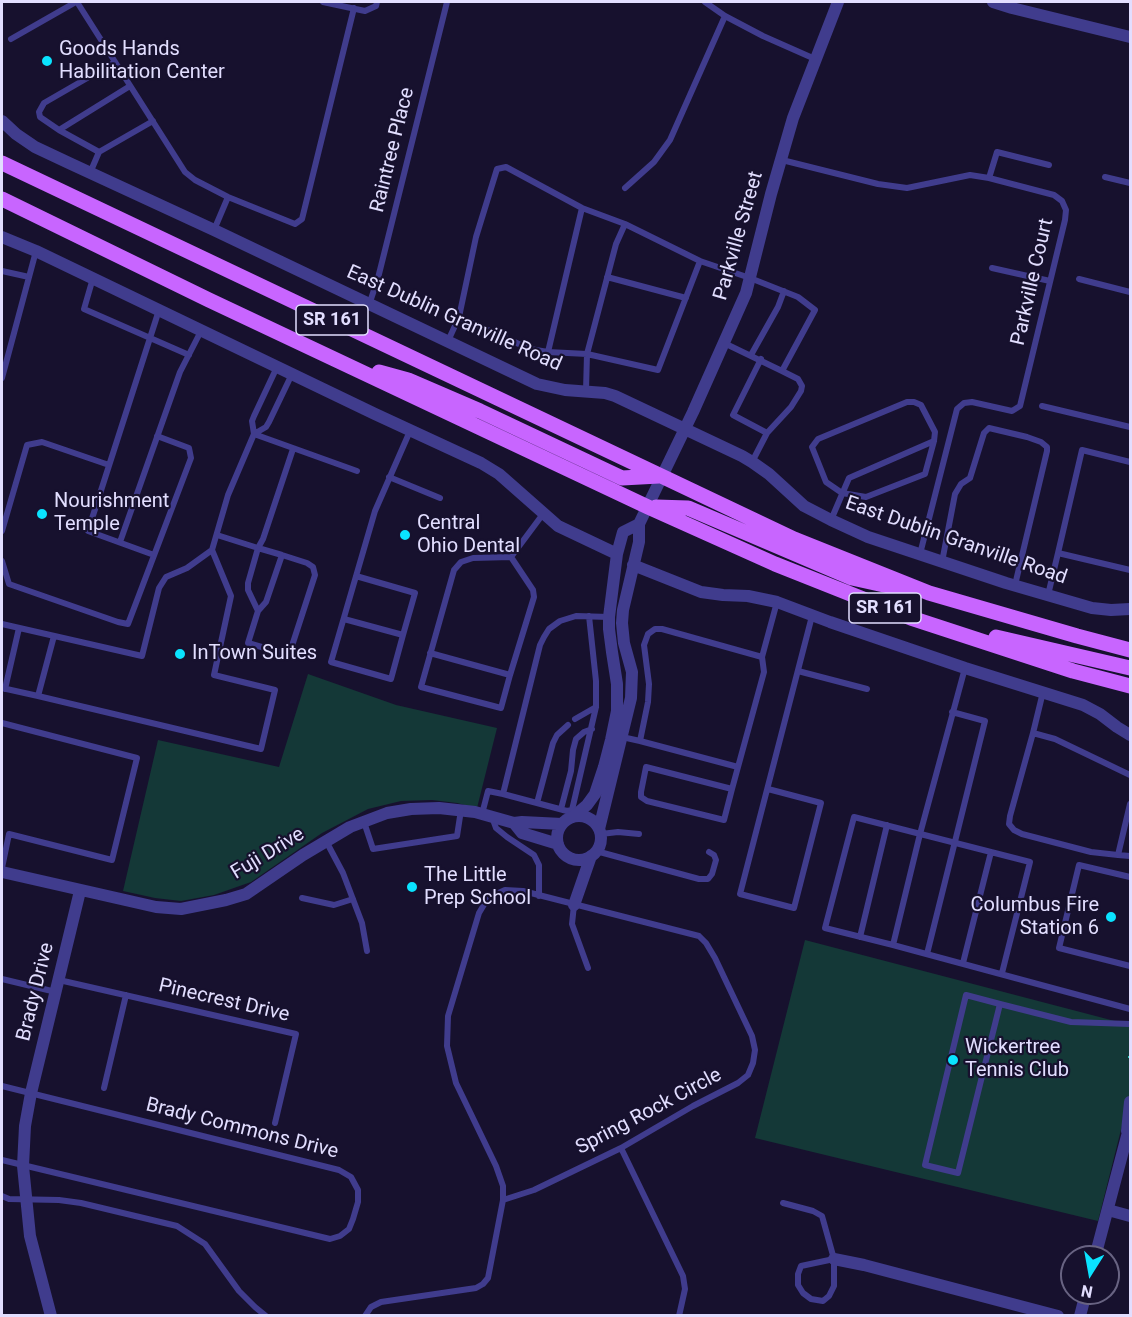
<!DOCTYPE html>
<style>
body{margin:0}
#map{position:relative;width:1132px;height:1317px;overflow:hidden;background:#17112e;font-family:Roboto,sans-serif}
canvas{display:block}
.frame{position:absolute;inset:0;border:3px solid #e2deff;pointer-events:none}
.north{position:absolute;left:1060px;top:1245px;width:60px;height:60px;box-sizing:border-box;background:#17112e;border:2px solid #686382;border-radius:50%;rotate:191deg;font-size:16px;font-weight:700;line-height:24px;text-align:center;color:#e2deff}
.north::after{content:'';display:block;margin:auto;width:21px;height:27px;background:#0ae3ff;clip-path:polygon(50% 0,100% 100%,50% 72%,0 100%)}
</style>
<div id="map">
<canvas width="1132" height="1317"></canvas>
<div class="frame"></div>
<div class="north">N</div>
</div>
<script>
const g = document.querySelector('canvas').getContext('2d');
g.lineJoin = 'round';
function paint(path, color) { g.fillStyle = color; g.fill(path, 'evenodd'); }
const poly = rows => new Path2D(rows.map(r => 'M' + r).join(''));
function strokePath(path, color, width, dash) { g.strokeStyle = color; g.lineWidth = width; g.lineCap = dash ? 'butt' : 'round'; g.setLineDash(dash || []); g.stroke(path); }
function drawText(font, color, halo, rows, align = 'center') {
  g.font = font + ' Roboto,sans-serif'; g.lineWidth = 4.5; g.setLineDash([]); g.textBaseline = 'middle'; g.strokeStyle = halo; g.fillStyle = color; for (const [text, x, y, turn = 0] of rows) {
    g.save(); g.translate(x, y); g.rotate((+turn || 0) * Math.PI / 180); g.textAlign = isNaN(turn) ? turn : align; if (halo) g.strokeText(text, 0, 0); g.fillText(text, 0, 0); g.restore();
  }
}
paint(poly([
 [308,674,396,705,497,728,477,808,457,803,432,800,401,801,368,809,322,833,251,882,214,895,181,901,155,898,123,891,158,740,279,767],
 [805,940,1130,1025,1130,1094,1098,1221,755,1138]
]), '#143837');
strokePath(poly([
 [1128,1057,1130,1057]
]), '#2fc2bc', 2, [3, 4.5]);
strokePath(poly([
 [77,2,185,172,195,180,228,197,295,224,302,219,354,8],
 [323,2,365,11,376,6,377,2],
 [705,2,725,16,763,36,815,59],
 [11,39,76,2],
 [130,86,59,130,99,152,153,121],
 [59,130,40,117,39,112,44,103,115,62],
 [782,160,878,184,907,188,970,175,989,178,1054,195,1062,201,1066,210,1065,220,1020,406,1012,411,972,402,964,403,957,409,920,554],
 [90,173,99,152],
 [1105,177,1130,183],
 [989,178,997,152,1049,165],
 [625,188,654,162,670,140,725,16],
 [214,230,228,197],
 [700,261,750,278,798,297,815,310,782,371,724,343],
 [992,268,1050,281],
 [2,271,29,277],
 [607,277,686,298],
 [93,278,84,309,189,355],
 [1079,279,1130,292],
 [369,305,378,278,447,2],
 [459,317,530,349,548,352,587,354,658,370,700,261,625,224,582,208],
 [448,341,459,317,476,237,497,169,506,167,582,208,548,352],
 [751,355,778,307,784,291],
 [277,367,254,416,252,421,254,434,266,427,269,422,292,374],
 [2,378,36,251],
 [586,391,587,354,616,244,625,224],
 [907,402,914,402,921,405,935,432,934,441,925,474,866,497,842,493,826,482,812,447,818,439,907,402],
 [1042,406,1130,427],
 [767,433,791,407,801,391,802,386,798,379,782,371],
 [752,462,767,433,733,415,761,359],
 [389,477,440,498],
 [831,520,849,478,934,441],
 [2,531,27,445,42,442,109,465],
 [217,535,258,548,282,555,307,563,313,567,315,575,289,655,248,643,258,611,266,602,282,555],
 [120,542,180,372,201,331],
 [1058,553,1082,450,1130,462],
 [154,555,88,531,159,310],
 [2,561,9,584,118,622,128,624,191,458,189,448,157,436],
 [942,562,955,494,961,484,970,478,984,433,989,428,1027,437,1041,442,1047,447,1047,451,1015,585],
 [1048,595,1058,553,1130,570],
 [258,611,248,590,248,583,258,548,263,539,293,449],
 [344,619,403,635,415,593,356,576],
 [2,624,142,656,159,588,166,577,187,568,212,550,228,495,254,434,357,471],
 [403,635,391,679,331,662,375,511,410,431],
 [54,636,38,696,261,749,275,690,214,675,231,596,212,550],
 [430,653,510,675,534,597,533,590,511,557],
 [965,668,920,834,893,945,1130,1009],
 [798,671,867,689],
 [510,675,501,708,421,687,454,570,461,562,473,558,511,557,543,514],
 [2,688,38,696],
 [5,689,19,628],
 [1043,692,1033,733,1055,739,1130,775],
 [575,719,596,707],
 [2,723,137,758,112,860,9,834,2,868],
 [1033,733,1010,816,1009,824,1014,830,1022,834,1091,852,1118,855],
 [622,737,640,741,738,767,764,672,762,657],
 [640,741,648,702,649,684,644,645,648,634,655,629,662,629,762,657,777,602],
 [732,789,646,767,641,792,641,797,647,801,724,820,732,789,738,767],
 [768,789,821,803,794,908,740,894,812,616],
 [503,794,567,811,572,810,596,707,596,681,589,616],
 [537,803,553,743,557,735,568,725],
 [1130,804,1118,855,1130,856],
 [561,809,571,771,573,750,576,739,584,732,592,729],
 [482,814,488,791,503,794,540,645,544,637,549,629,560,621,576,616,609,617],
 [492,817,496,828,507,837,534,855,539,865,539,896],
 [364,822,373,849,457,836,461,810],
 [601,834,618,832,639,834],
 [326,841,343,873,362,923,367,951],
 [596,851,699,879,708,879,712,874,716,860,714,855,709,852],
 [1130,877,1079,865,1059,948,1130,966],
 [302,898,334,905,353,899],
 [574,905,572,924,588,968],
 [860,937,887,825],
 [893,945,825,928,854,817,1030,862,1002,973],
 [927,954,985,721,952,712],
 [963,963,991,852],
 [2,979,56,992],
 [59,980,296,1034,275,1123],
 [1000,1004,958,1173,925,1165,966,995,1000,1004,1071,1022,1130,1024],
 [2,1086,339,1170,351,1177,358,1190,358,1202,353,1219,349,1229,340,1236,330,1239,2,1160],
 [104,1088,126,995],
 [621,1148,683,1276,685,1289,679,1316],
 [2,1196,9,1199,59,1200,81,1203,177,1226,205,1244,239,1291,255,1307,266,1316],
 [783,1203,813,1211,822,1216,834,1259,834,1286,829,1296,823,1301,811,1299,803,1293,798,1285,798,1274,801,1266,834,1259],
 [365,1316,371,1307,381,1302,476,1288,483,1284,488,1278,503,1200,503,1186,496,1166,456,1083,447,1046,448,1016,479,913,488,898,505,890,523,891,699,936,706,943,715,958,752,1036,755,1050,753,1063,748,1075,738,1083,693,1106,621,1148,534,1190,503,1200]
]), '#403c8d', 6);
strokePath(poly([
 [993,2,1012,8,1130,37],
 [2,121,16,134,35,147,69,163,214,230,537,384,565,390,605,393,615,396,742,456,752,462,769,474,804,506,831,520,868,537,1006,583,1092,608,1111,610,1130,609],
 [2,237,36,251,375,414,481,463,499,474,558,526,617,554],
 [633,565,701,592,723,595,748,596,777,602,830,622,965,668,1083,705,1100,714,1117,727,1130,735],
 [574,816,587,805,595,794,604,767,611,740,617,711,617,684,612,652,609,629,609,617,617,554,623,532,639,524],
 '557 838a22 22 0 1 1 44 0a22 22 0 1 1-44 0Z',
 [514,823,522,833,558,844],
 [599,829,631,698,632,672,624,643,622,623,623,610,639,542,639,524,693,412,746,293,771,194,793,118,838,2],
 [2,872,156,907,181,909,226,900,246,894,303,855,350,827,387,813,411,809,439,808,475,812,514,823,522,822,562,824],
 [574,905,591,856],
 [1127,1131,1130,1102],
 [1108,1210,1130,1216],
 [1095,1257,1127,1136,1130,1125],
 [834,1259,864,1265,1058,1316],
 [51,1316,30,1236,23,1166,25,1126,31,1093,80,891],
 [1080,1316,1086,1293]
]), '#403c8d', 12);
strokePath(poly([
 [2,163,794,539,929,593,1077,636,1130,650],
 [2,199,209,300,648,507,775,564,911,618,1073,671,1130,686],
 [379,372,408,380,480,411,622,478,659,476],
 [656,507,688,508,852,578,902,589],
 [996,637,1130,668]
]), '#c865ff', 15);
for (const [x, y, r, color] of [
 [47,61,6,"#0ae3ff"],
 [42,514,6,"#0ae3ff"],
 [405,535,6,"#0ae3ff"],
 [180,654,6,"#0ae3ff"],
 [412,887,6,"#0ae3ff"],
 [1111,917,6,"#0ae3ff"],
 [953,1060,6,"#0ae3ff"]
]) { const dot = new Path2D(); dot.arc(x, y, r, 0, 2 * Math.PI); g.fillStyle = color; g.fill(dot); strokePath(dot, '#17112e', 2); }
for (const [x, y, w] of [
 [332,320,72],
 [885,608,72]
]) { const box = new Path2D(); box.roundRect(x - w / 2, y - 15, w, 30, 4.5); g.fillStyle = '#17112e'; g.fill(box); strokePath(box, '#e2deff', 1.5); }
drawText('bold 18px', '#e2deff', null, [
 ["SR 161",332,320],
 ["SR 161",885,608]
]);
drawText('20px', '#e2deff', '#17112e', [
 ["Goods Hands",59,50],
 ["Habilitation Center",59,73],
 ["Nourishment",54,502],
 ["Temple",54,525],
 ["Central",417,524],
 ["Ohio Dental",417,547],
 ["InTown Suites",192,654],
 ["The Little",424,876],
 ["Prep School",424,899],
 ["Columbus Fire",1099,906,"right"],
 ["Station 6",1099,929,"right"],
 ["Wickertree",965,1048],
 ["Tennis Club",965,1071]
], 'left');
drawText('20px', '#e2deff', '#17112e', [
 ["Raintree Place",393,150,-76],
 ["Parkville Street",739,236,-74],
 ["Parkville Court",1033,282,-77],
 ["East Dublin Granville Road",454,319,24],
 ["East Dublin Granville Road",956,541,19],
 ["Fuji Drive",268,854,-31],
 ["Brady Drive",36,992,-76],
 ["Pinecrest Drive",224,1001,13],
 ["Spring Rock Circle",649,1112,-28],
 ["Brady Commons Drive",242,1129,14]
]);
</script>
